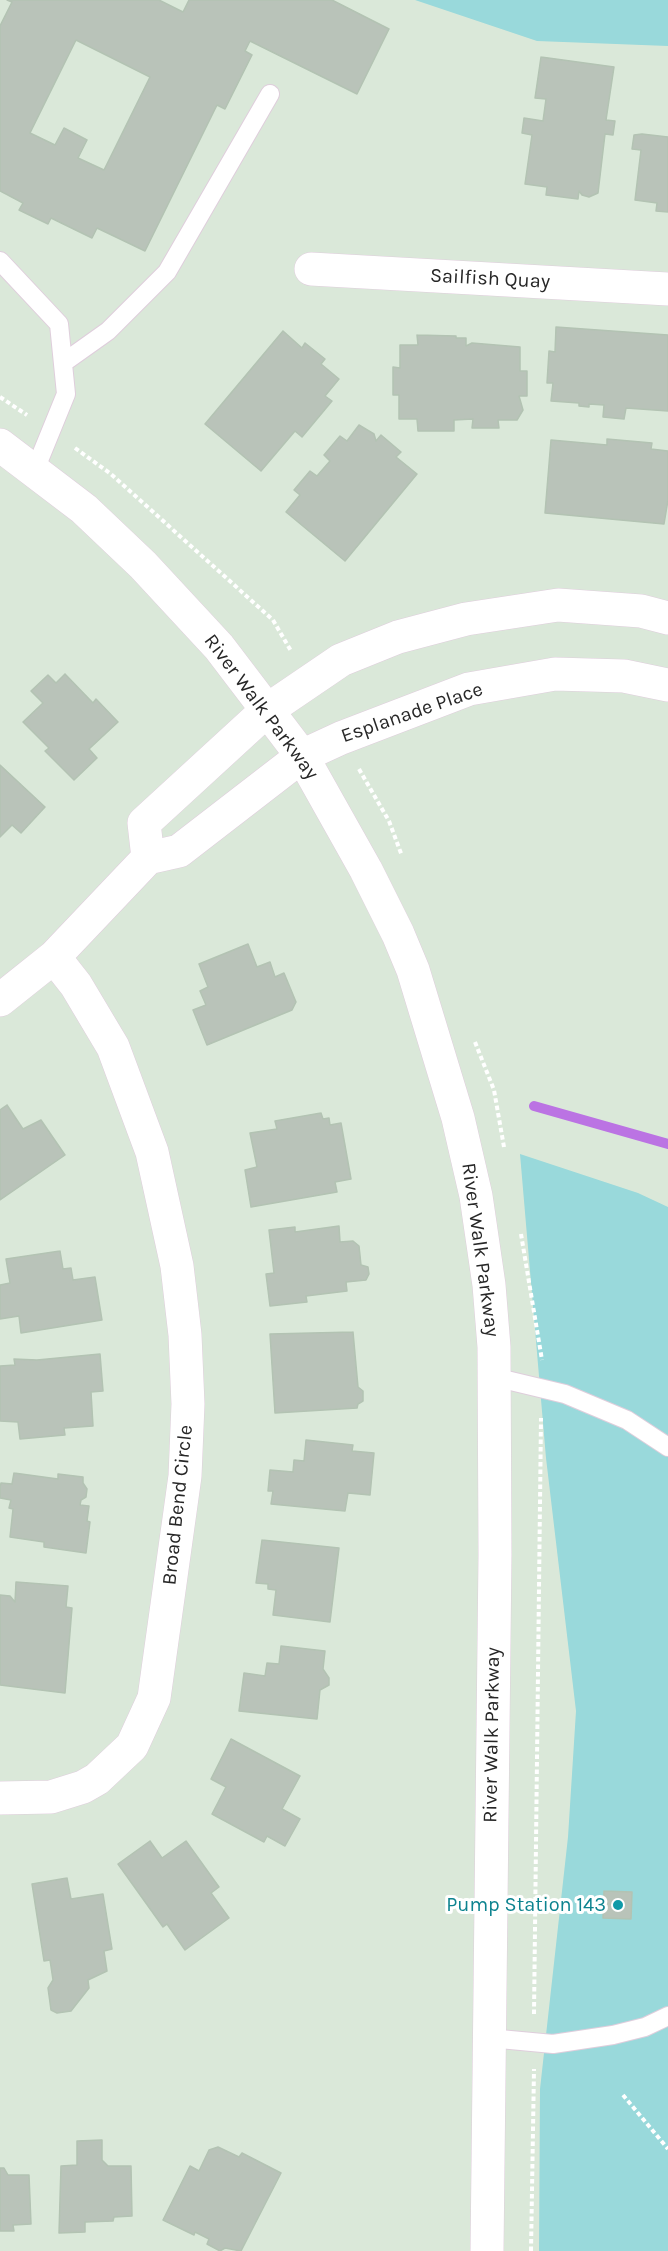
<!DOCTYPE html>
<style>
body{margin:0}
canvas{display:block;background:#dae8d9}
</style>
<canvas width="668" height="2251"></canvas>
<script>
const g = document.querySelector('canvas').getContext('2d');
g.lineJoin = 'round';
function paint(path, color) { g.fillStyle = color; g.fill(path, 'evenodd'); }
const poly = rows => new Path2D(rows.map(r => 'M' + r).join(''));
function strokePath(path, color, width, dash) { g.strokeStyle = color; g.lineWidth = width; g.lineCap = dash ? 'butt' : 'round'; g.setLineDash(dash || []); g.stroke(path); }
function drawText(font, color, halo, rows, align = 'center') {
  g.font = font + ' Karla,sans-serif'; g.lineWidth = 6; g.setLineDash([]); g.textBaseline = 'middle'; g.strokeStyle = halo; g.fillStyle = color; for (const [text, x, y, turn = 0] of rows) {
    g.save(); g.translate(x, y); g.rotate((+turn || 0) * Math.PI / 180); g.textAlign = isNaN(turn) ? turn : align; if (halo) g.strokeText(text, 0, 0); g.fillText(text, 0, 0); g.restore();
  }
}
paint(poly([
 [415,0,668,0,668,46,537,41],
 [520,1154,638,1193,668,1207,668,2251,539,2251,540,2089,568,1837,576,1711,546,1458]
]), '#99d9db');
strokePath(poly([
 [534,1106,668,1144]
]), '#bb73e3', 10);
const building = poly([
 [7,0,159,0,183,12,189,0,332,0,389,29,357,94,250,41,245,51,252,55,225,109,217,105,145,251,97,228,92,238,51,218,48,224,19,210,23,203,0,191,0,26,12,2,7,0],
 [76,40,150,77,104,170,78,158,87,140,64,128,55,145,30,133,76,40],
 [541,57,614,67,606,120,615,121,613,135,605,134,598,193,589,197,582,195,579,191,578,199,546,195,547,187,525,184,532,135,522,133,524,118,543,121,546,99,535,98,541,57],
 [642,134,668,137,668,212,656,211,657,203,635,200,641,150,632,149,634,135,642,134],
 [556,327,668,335,668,411,626,408,624,419,603,417,604,405,589,404,589,407,579,406,579,403,551,401,553,383,547,383,549,351,555,352,556,327],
 [283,331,302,348,305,343,325,359,321,364,339,379,325,396,332,401,302,437,295,431,261,471,205,424,283,331],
 [417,335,456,336,456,338,466,338,466,346,472,343,520,347,520,371,527,371,527,396,519,396,523,410,517,420,498,420,499,428,472,428,473,419,454,420,454,431,418,431,417,419,399,419,399,395,393,395,393,367,400,368,400,345,418,345,417,335],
 [359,425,374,434,376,441,381,435,401,452,396,457,417,474,345,561,286,512,300,495,294,490,310,471,317,476,330,461,324,455,340,436,347,441,359,425],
 [607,439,652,443,651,449,668,451,668,500,664,524,545,513,551,440,607,445,607,439],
 [65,674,93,703,96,699,118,722,89,749,97,758,74,780,45,751,49,748,23,722,43,703,31,691,48,675,56,683,65,674],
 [0,765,45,807,21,833,12,825,0,837,0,765],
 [248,944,257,967,270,962,275,977,284,973,296,1002,292,1010,207,1045,193,1010,206,1005,200,991,208,987,199,964,248,944],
 [7,1105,23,1129,41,1120,65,1155,0,1200,0,1110,7,1105],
 [321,1113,323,1119,329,1118,330,1125,341,1123,351,1179,335,1182,337,1192,251,1207,245,1170,257,1167,250,1133,277,1129,275,1121,321,1113],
 [339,1226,340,1242,353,1241,359,1246,361,1265,368,1267,369,1274,366,1280,346,1282,347,1291,306,1296,307,1302,270,1306,266,1274,274,1273,269,1230,295,1227,295,1232,339,1226],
 [60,1251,63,1269,71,1268,73,1280,95,1277,102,1320,21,1333,19,1316,0,1319,0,1285,10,1283,6,1259,60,1251],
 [353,1332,358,1387,363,1391,363,1401,358,1404,357,1408,275,1413,270,1334,353,1332],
 [100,1354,103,1391,91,1392,93,1426,64,1428,65,1435,20,1439,18,1422,0,1421,0,1366,15,1365,14,1359,37,1360,100,1354],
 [306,1440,353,1445,352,1451,374,1453,370,1495,348,1493,345,1511,271,1504,273,1491,268,1491,270,1470,293,1472,294,1460,304,1461,306,1440],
 [14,1473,58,1479,58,1474,83,1477,83,1483,87,1489,86,1497,81,1500,80,1505,89,1506,87,1521,90,1522,86,1553,44,1547,44,1542,10,1537,13,1509,9,1508,11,1500,0,1498,0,1487,1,1483,12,1484,14,1473],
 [262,1540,339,1548,330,1622,273,1615,276,1590,268,1589,268,1584,256,1583,262,1540],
 [16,1582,68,1586,66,1607,72,1608,65,1693,0,1685,0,1595,10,1596,15,1602,16,1582],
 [281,1646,325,1651,323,1669,329,1678,329,1685,320,1690,317,1719,239,1711,244,1673,265,1676,267,1663,279,1664,281,1646],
 [231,1739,300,1776,282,1809,300,1819,285,1846,267,1836,264,1842,212,1814,226,1787,211,1779,231,1739],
 [150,1841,162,1858,186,1841,219,1887,211,1893,229,1918,185,1950,167,1924,163,1927,118,1864,150,1841],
 [67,1878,71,1899,103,1894,112,1949,104,1951,107,1971,88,1980,89,1988,71,2011,57,2013,51,2010,48,1988,53,1980,50,1960,44,1961,32,1884,67,1878],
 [604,1891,632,1892,631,1919,603,1918,604,1891],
 [102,2140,102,2160,108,2166,131,2166,132,2216,114,2217,113,2221,85,2222,85,2232,59,2233,61,2166,77,2165,77,2141,102,2140],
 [218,2147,239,2157,242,2153,281,2173,241,2251,225,2248,220,2251,207,2244,209,2239,195,2232,194,2235,163,2220,190,2166,199,2171,209,2150,218,2147],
 [0,2168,4,2168,8,2175,29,2175,31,2224,13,2225,14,2231,0,2231,0,2168]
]);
paint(building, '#b9c3b9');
strokePath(building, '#b3c3b3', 1.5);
const lane = poly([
 [0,261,59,324,66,394,35,470],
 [63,363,108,331,167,272,270,94],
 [494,1377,565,1394,627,1420,668,1447],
 [489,2038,553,2044,613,2035,645,2027,668,2016]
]);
const street = poly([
 [311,269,668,289],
 [148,858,144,823,266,711,341,660,398,637,466,619,558,605,641,611,668,618],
 [0,1000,54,957,148,858,179,851,302,756,341,738,469,689,555,674,624,676,668,685],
 [0,1798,51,1797,83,1787,97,1779,132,1746,154,1698,185,1476,188,1404,185,1335,177,1266,152,1152,113,1047,76,985,54,957]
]);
const secondary = poly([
 [0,445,84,509,143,565,219,647,302,756,366,870,398,934,413,970,458,1118,476,1196,489,1285,494,1347,495,1555,487,2251]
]);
strokePath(lane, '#dfcedc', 20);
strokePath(street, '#dfcedc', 34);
strokePath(secondary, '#dfcedc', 34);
strokePath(poly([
 [0,397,27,415],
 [75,448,111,474,273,620,291,651],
 [359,769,389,821,402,856],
 [475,1042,494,1090,504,1147],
 [521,1234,542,1360],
 [534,2014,541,1418],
 [623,2095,668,2149],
 [531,2251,534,2069]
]), '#fff', 4, [4.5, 3]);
strokePath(lane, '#fff', 18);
strokePath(street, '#fff', 33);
strokePath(secondary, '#fff', 33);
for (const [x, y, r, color] of [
 [618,1905,6,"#0f9aa8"]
]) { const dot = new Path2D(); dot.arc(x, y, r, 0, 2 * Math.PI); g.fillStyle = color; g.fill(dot); strokePath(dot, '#fff', 2); }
drawText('20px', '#272727', '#fff', [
 ["Sailfish Quay",490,279,3],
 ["River Walk Parkway",261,707,53],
 ["Esplanade Place",412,713,-19],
 ["River Walk Parkway",480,1250,82],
 ["Broad Bend Circle",178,1505,-84],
 ["River Walk Parkway",492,1735,-89]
]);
drawText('20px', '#0d838f', '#fff', [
 ["Pump Station 143",606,1905]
], 'right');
</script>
